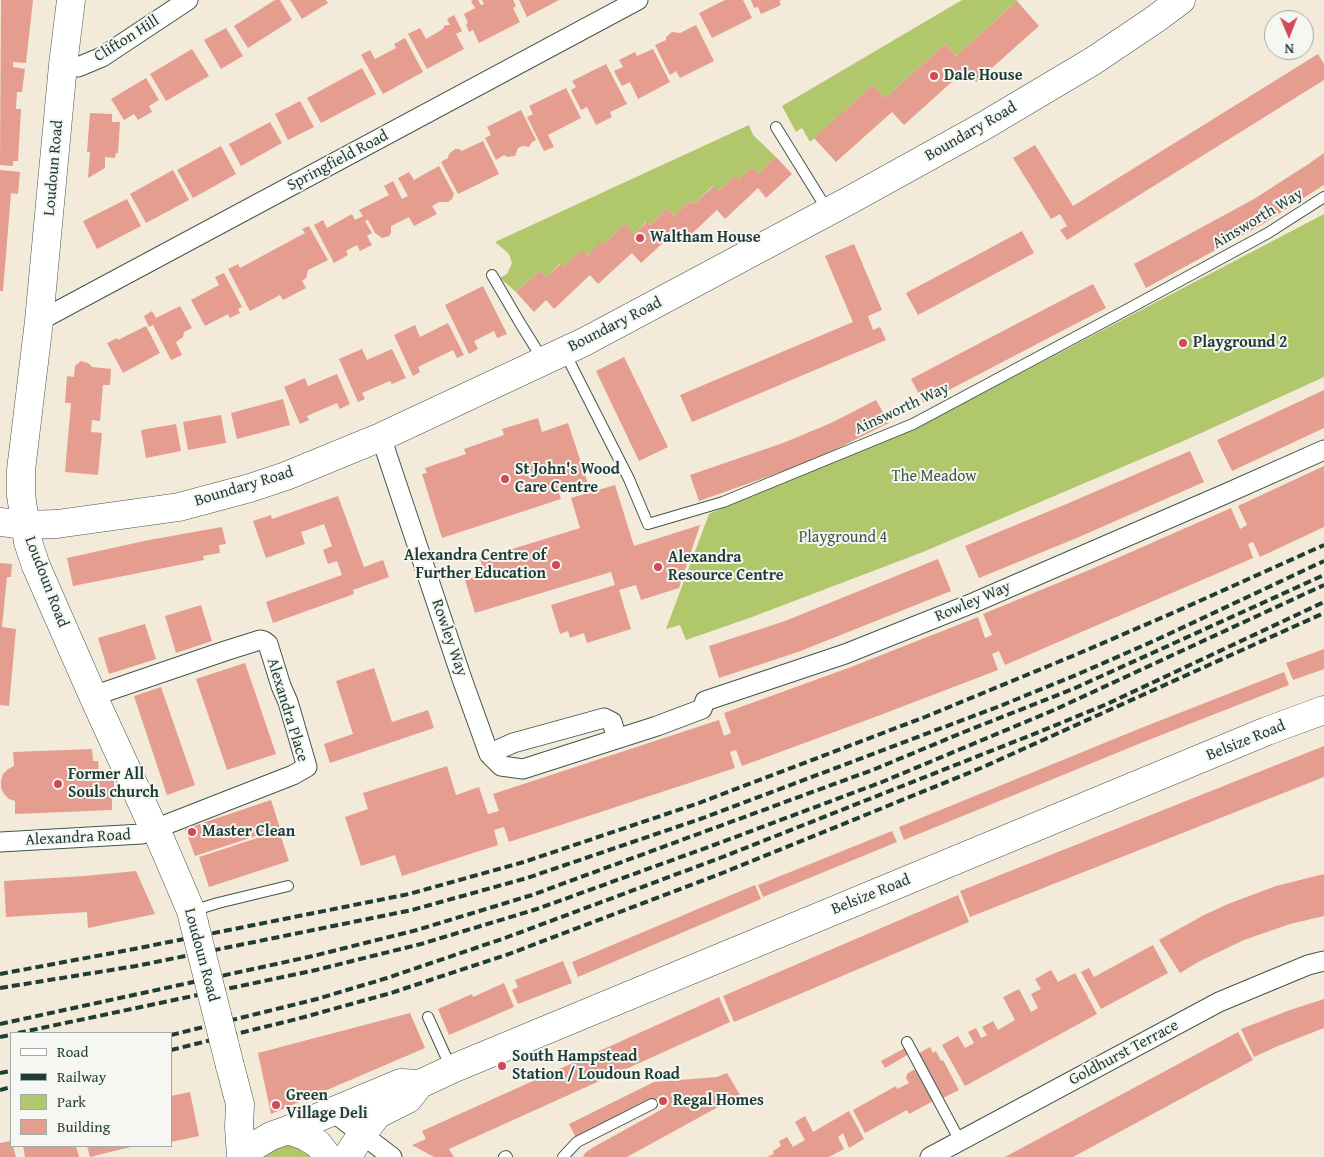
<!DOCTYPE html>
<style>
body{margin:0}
#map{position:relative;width:1324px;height:1157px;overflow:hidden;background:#f4eada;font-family:"Gentium Book Plus",serif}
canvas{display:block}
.legend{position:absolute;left:10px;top:1032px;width:162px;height:115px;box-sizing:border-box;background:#f6f6f2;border:1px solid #a0aca6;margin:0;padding:6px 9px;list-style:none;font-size:15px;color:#1f3d34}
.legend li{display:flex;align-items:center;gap:10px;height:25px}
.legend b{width:25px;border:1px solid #a0aca6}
.north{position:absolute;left:1264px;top:10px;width:50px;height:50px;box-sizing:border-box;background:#f6f6f2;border:1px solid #a0aca6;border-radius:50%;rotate:179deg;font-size:14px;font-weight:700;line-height:20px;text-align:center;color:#1f3d34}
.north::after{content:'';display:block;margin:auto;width:18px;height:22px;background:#d1495b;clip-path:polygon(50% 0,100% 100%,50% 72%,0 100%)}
</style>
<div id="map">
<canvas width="1324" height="1157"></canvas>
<ul class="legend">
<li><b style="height:6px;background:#fff"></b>Road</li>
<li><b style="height:6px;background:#1f3d34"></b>Railway</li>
<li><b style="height:14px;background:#b0c76c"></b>Park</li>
<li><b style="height:14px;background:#e49d8e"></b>Building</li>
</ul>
<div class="north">N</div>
</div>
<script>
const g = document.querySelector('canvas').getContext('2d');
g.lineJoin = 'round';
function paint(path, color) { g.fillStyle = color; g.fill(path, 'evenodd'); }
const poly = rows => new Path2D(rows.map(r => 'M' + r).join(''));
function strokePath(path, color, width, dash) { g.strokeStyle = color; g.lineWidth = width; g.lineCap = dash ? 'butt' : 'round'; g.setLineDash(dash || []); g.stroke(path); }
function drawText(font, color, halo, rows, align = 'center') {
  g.font = font + ' "Gentium Book Plus",serif'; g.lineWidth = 4; g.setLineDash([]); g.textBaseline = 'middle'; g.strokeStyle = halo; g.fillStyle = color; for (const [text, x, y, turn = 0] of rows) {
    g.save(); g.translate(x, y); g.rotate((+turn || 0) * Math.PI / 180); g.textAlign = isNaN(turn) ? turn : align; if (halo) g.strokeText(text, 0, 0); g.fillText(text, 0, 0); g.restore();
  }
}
paint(poly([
 [962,0,1018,0,956,56,945,44,885,98,873,85,810,142,802,128,796,132,782,106],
 [749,125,753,135,776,157,758,174,752,167,738,180,734,177,719,191,713,186,694,204,690,201,674,216,667,208,650,225,646,222,634,234,624,225,604,244,602,242,587,256,582,251,563,267,560,264,546,277,540,271,516,292,500,278,507,274,512,263,509,254,495,242],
 [1324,214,1324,377,1188,439,923,552,752,617,686,640,680,625,666,629,709,514,941,415],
 [288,1141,319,1157,259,1157]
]), '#b0c76c');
paint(poly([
 [1,0,33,0,26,63,13,62,13,67,25,69,22,92,17,92,16,109,21,109,18,161,13,161,13,166,0,165],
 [275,0,280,0,292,20,248,48,234,26],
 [290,0,326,0,328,3,302,19],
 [473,0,478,0,481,5,484,4,482,0,513,0,516,6,513,8,520,22,479,43,473,30,469,32,466,24,468,23,464,14,475,8,471,1],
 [519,0,559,0,527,17],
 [725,0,743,0,752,18,712,38,699,13],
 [751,0,782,0,779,1,781,5,761,14,758,7,754,8],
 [1017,1,1039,26,976,82,965,70,904,125,892,112,836,162,814,138,873,85,885,98,945,44,956,56],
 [454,15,462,31,456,34,464,49,427,69,408,34,420,28,426,39,443,29,444,26,447,25,450,25,447,19],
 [696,25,714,61,680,78,676,71,670,75,655,45,666,40,666,37,672,32,680,33],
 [226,28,243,56,221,69,204,40],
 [405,38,423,72,383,94,361,55,370,50,375,59,396,48,394,44],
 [192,49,209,76,166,101,150,74],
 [653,49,670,82,638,99,630,82,622,86,614,71,623,67,619,60,635,52,637,56],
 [1318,54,1324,64,1324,80,1067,240,1060,230,1067,226,1060,214,1051,219,1013,158,1035,145,1073,206],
 [606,64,627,104,610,112,612,117,596,125,587,107,581,110,571,90,576,87,572,81],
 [362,68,376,94,321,123,307,98],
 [146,78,159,100,149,106,152,112,138,120,134,114,124,120,111,99],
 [566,88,581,118,548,135,554,147,544,151,527,117,533,114,529,106],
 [300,101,314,127,288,140,275,114],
 [521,110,536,140,532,142,529,147,523,146,518,148,515,156,507,157,504,155,496,160,485,138,491,135,487,127],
 [90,113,112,114,112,122,120,122,118,153,116,153,115,158,105,157,105,168,88,178,90,152,87,152],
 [270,122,282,143,241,166,229,144],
 [483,141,499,174,458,194,441,162,448,158,449,154,455,149,459,149,462,151],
 [221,146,236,174,193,198,177,170],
 [1324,153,1324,185,1263,224,1146,288,1134,264,1254,199,1310,163],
 [776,157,792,174,766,198,758,188,725,219,717,210,684,241,675,232,641,263,632,253,598,284,590,275,554,309,546,300,534,312,516,292,540,271,546,277,561,264,563,267,582,250,587,256,602,241,604,244,625,224,634,234,647,222,650,225,667,208,674,216,690,201,694,204,714,186,719,191,735,176,738,180,752,167,758,174],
 [439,166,454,194,452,199,448,202,439,202,432,206,437,214,414,226,409,217,391,226,391,233,389,236,382,238,375,233,368,220,365,221,372,233,367,236,372,245,360,251,357,245,346,251,348,255,334,263,314,225,323,220,327,228,352,214,355,220,363,216,359,210,389,195,384,186,393,181,402,199,408,196,398,178,409,172,414,180],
 [0,170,20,172,18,194,11,193,3,291,0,291],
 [173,170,189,200,146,223,130,194],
 [127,199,141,226,97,249,83,221],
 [309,226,328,260,308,270,306,278,302,281,306,288,283,300,280,295,250,311,228,269,238,264,240,268,305,233,302,229],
 [1022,231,1034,253,918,315,906,293],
 [854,244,882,310,868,316,873,330,880,327,886,340,692,422,680,395,853,322,825,256],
 [224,273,242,307,238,309,240,313,230,318,228,314,205,326,191,300,219,285,215,277],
 [1093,284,1106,308,924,403,911,379],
 [483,286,507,334,497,338,494,331,474,341,478,349,469,354,445,305],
 [180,306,192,328,184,332,183,337,176,342,182,355,171,360,153,325,149,327,144,316,152,311,156,318],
 [448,323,464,355,457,358,453,350,418,367,420,372,413,376,394,335,415,325,420,337],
 [146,326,160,353,123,373,107,343,117,338,118,340],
 [362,349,367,360,392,349,406,378,392,384,390,381,362,393,365,399,358,402,339,359],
 [624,357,668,447,639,461,596,371],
 [81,361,88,363,92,367,111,369,110,385,103,385,100,421,92,420,91,432,102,433,98,475,65,472,71,403,65,403,67,376,74,377,75,366],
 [337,374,350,404,340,409,337,403,307,416,309,420,300,424,284,387,305,378,308,386],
 [1324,390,1324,428,1232,471,1217,440],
 [283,399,290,425,237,439,231,413],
 [876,400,889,423,826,454,792,468,699,501,690,475,783,443,831,423],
 [221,415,226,443,188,450,183,422],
 [538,418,542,432,568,423,588,484,559,493,561,499,442,538,422,474,427,473,425,468,466,454,464,449,504,435,502,429],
 [176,424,181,451,146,458,141,430],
 [1190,451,1204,482,1079,537,979,578,965,546,1064,505],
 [1324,466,1324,527,1260,557,1253,542,1248,544,1253,558,1005,665,999,651,992,654,998,670,875,717,742,766,736,750,730,752,735,768,509,842,504,827,494,830,498,845,402,876,395,855,361,866,345,817,368,809,363,793,447,766,456,795,479,787,488,814,499,811,493,794,719,720,724,736,731,733,724,713,851,667,978,617,985,638,992,635,983,614,1106,563,1231,508,1240,529,1247,525,1238,506],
 [615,485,634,546,700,525,679,588,641,600,636,585,619,590,631,629,587,643,584,633,570,638,568,631,560,634,551,605,615,585,611,572,475,613,465,580,485,574,480,559,580,528,571,498],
 [338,496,364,567,383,560,389,577,353,590,354,594,273,623,266,602,342,575,337,561,328,564,323,550,332,546,324,524,301,532,305,544,266,558,253,521,271,515,272,519],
 [222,527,226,544,219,545,220,553,203,556,204,560,73,586,67,558,149,540],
 [938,559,951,591,798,652,719,678,709,646,785,621],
 [0,563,12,564,11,577,7,577,2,627,16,629,9,706,0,705],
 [201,605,212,641,176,653,165,616],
 [145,624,156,659,109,674,98,638],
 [1324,649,1324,669,1293,680,1286,663],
 [245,663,276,754,227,770,196,679],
 [374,668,392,722,428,710,434,728,330,763,324,744,353,734,336,681],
 [1284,672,1289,685,1146,741,1141,728],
 [161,687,195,785,167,795,134,696],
 [1141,728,1146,741,904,840,899,827],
 [1324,746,1324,777,970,917,960,891],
 [92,749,93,761,98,761,99,772,114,771,114,791,112,791,112,810,15,814,15,801,9,799,4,794,1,788,1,781,3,774,8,769,14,766,13,752],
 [271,800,280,828,195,856,185,829],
 [279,831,289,861,209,887,199,857],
 [892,831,897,842,763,897,758,885],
 [136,871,155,914,88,928,87,912,6,917,4,881,85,876],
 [1324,874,1324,916,1290,924,1244,940,1200,961,1180,973,1159,940,1204,915,1228,904,1276,886],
 [755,885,761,899,578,977,572,962],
 [958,895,969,922,734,1022,723,996],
 [1153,945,1168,973,1101,1009,1081,972,1089,968,1094,977],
 [563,961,572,983,518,1004,512,990,518,987,515,980],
 [1051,970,1058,982,1075,973,1097,1014,965,1086,942,1045,958,1036,965,1048,974,1043,968,1032,976,1028,981,1038,987,1035,982,1027,993,1021,998,1030,1015,1020,1003,997,1019,989,1031,1012,1038,1008,1031,994,1041,989,1035,979],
 [504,983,514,1007,449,1035,438,1009,472,994,473,997],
 [719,997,730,1022,449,1149,454,1157,434,1157,412,1145,426,1139,422,1131],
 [1324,999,1324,1028,1278,1046,1254,1057,1241,1029,1290,1010],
 [410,1013,425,1048,271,1114,258,1053],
 [1238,1032,1253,1060,1212,1082,1073,1157,1005,1157],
 [930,1047,933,1053,936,1051,941,1061,943,1060,959,1090,943,1098,919,1053],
 [905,1048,909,1054,885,1068,881,1061],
 [913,1070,917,1070,935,1100,909,1114,907,1110,865,1133,853,1110,896,1086,897,1089,909,1083,906,1078,907,1074],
 [727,1073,740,1095,627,1157,583,1157,585,1153,592,1148,666,1107,661,1097,576,1138,569,1124,654,1082,717,1077],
 [190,1092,199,1136,171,1142,171,1096],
 [849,1111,864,1139,849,1148,843,1133,838,1137,844,1149,829,1157,767,1157,774,1154,773,1151,781,1146,779,1141,787,1137,793,1147,805,1140,795,1122,805,1116,813,1132],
 [11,1141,11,1146,13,1146,16,1157,0,1157,0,1143],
 [23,1146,76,1146,79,1157,25,1157],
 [87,1146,135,1146,90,1157]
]), '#e49d8e');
const lane = poly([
 [776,127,828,211],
 [492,275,520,323,543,360],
 [565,353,629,479,648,524,723,502,913,424,1128,309,1268,233,1324,197],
 [192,911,218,903,288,886],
 [428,1017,451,1068],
 [907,1042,960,1141],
 [504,1157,506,1156,507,1157],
 [563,1157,577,1142,652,1104]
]);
const street = poly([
 [63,65,78,67,102,57,188,0],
 [39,321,638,0],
 [381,437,462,679,489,754,501,766,523,769,657,726,702,709,705,701,845,654,973,603,1225,494,1324,450],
 [489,754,513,743,604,718,612,722,617,739],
 [0,842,142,834,293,775,307,767,288,702,281,686,268,644,264,641,260,640,225,651,93,696],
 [333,1112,392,1157],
 [930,1157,1219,1002,1308,965,1324,961]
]);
const secondary = poly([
 [71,0,63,65,39,321,21,470,21,495,28,542,36,566,93,696,154,829,158,834,171,864,191,911,194,923],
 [0,522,25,525,57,524,179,507,250,488,286,476,381,437,584,342,850,200,982,127,1093,61,1154,20,1181,0],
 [230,1066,240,1104,239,1127,241,1157],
 [288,1130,305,1136,318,1144,328,1157],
 [244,1157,254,1146,271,1136,288,1130,401,1083,420,1084,452,1069,1267,731,1324,710],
 [347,1157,362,1134,378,1114,408,1099,416,1089]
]);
strokePath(lane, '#3f574d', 12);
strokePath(street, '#3f574d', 21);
strokePath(secondary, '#3f574d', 29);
strokePath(lane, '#fff', 10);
strokePath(street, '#fff', 19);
strokePath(secondary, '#fff', 28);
strokePath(poly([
 [0,974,134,949,409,894,524,862,699,803,925,717,1075,655,1175,612,1324,545],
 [0,988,136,966,412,910,527,878,703,818,1000,706,1076,675,1156,640,1324,561],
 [0,1024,313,956,417,930,532,895,875,769,964,732,1073,689,1324,575],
 [18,1033,316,970,421,944,537,909,714,845,882,782,1054,710,1324,585],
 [171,1035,317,999,387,978,505,938,720,858,1039,732,1107,704,1324,602],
 [0,1037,11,1035],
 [171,1050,297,1019,391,993,509,954,725,872,981,768,1324,613],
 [0,1073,11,1071],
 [0,1090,11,1087]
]), '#1f3d34', 4, [8, 4]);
const secondaryBridge = poly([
 [194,923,230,1066]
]);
strokePath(secondaryBridge, '#3f574d', 29, []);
strokePath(secondaryBridge, '#fff', 28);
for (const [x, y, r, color] of [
 [934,76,5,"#d1495b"],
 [640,238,5,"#d1495b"],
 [1183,343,5,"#d1495b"],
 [505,479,5,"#d1495b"],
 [556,565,5,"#d1495b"],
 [658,567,5,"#d1495b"],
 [58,784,5,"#d1495b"],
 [192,832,5,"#d1495b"],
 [502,1066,5,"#d1495b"],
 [663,1101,5,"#d1495b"],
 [276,1105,5,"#d1495b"]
]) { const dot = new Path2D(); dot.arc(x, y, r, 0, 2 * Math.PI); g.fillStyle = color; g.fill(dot); strokePath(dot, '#f6f6f2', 2); }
drawText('16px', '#1f3d34', '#f6f6f2', [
 ["Clifton Hill",127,39,-32],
 ["Boundary Road",971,132,-30],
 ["Springfield Road",338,161,-28],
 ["Loudoun Road",54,168,-85],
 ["Ainsworth Way",1258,219,-31],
 ["Boundary Road",615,325,-27],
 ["Ainsworth Way",902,409,-25],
 ["Boundary Road",244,487,-17],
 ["Loudoun Road",46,582,69],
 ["Rowley Way",973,602,-23],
 ["Rowley Way",449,638,71],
 ["Alexandra Place",287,710,73],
 ["Belsize Road",1246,741,-22],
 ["Alexandra Road",78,838,-3],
 ["Belsize Road",871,895,-22],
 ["Loudoun Road",201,955,75],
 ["Goldhurst Terrace",1124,1053,-28]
]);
drawText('bold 16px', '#1f3d34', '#f6f6f2', [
 ["Dale House",944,76],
 ["Waltham House",650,238],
 ["Playground 2",1193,343],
 ["St John's Wood",515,470],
 ["Care Centre",515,488],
 ["Alexandra Centre of",546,556,"right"],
 ["Further Education",546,574,"right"],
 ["Alexandra",668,558],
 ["Resource Centre",668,576],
 ["Former All",68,775],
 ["Souls church",68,793],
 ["Master Clean",202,832],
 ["South Hampstead",512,1057],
 ["Station / Loudoun Road",512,1075],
 ["Green",286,1096],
 ["Village Deli",286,1114],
 ["Regal Homes",673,1101]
], 'left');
drawText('16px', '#3c593f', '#f6f6f2', [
 ["The Meadow",934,477],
 ["Playground 4",843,538]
]);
</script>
